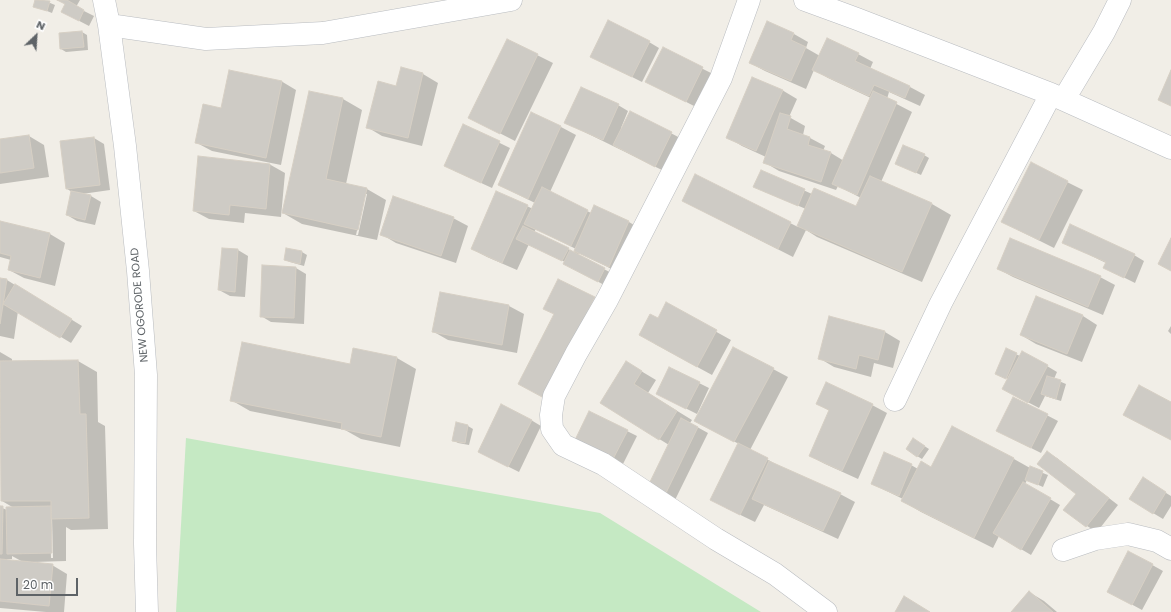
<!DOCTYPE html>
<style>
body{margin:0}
#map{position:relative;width:1171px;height:612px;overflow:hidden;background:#f1eee7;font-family:Poppins,sans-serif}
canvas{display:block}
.north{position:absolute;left:16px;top:16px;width:40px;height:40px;-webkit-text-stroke:3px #fff;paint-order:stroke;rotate:25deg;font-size:11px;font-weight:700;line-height:16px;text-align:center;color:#5e6367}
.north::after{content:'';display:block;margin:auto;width:14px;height:18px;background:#5e6367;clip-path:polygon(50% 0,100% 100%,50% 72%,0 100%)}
.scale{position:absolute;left:16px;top:578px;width:62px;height:18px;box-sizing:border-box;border:2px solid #5e6367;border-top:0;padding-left:5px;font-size:12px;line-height:14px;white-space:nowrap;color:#5e6367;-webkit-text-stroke:3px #fff;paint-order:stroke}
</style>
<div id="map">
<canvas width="1171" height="612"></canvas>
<div class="north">N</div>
<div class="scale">20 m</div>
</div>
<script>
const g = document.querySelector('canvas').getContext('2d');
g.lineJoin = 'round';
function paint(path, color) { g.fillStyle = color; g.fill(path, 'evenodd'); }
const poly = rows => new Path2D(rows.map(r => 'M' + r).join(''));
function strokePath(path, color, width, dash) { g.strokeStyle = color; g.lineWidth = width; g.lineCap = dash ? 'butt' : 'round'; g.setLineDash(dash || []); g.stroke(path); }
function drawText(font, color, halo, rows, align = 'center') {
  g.font = font + ' Poppins,sans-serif'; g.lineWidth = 3; g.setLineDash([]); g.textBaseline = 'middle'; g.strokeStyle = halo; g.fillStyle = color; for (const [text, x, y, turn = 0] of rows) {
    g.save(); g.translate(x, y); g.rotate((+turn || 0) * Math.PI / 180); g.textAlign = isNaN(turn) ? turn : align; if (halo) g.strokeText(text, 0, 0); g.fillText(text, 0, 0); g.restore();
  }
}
paint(poly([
 [186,438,600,513,761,612,176,612]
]), '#c5e9c3');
paint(poly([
 [36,0,43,0,55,5,52,13,34,6],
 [58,0,80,0,76,7,94,16,89,26,62,12,66,4],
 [82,32,87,35,88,50,66,52,61,49],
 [794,34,808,42,806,48,820,56,858,54,873,62,870,69,910,87,925,95,920,106,889,92,887,99,912,112,881,182,932,204,951,215,922,282,817,237,806,230,793,257,683,201,696,176,798,227,806,209,765,192,755,186,761,171,812,194,857,207,861,198,838,186,836,190,779,171,764,162,766,157,742,146,727,137,782,90,797,99,789,117,805,126,803,135,810,138,825,146,823,151,831,153,844,161,871,98,828,78,814,70,806,89,765,71,750,63],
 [507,40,553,63,515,141,470,118],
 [649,42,659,48,642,82,602,62],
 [663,49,713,74,696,107,647,82],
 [402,69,423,74,438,83,422,146,382,136,367,127,397,87],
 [281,81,296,90,281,165,212,151,197,143,222,109],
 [310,92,343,99,362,110,346,184,367,189,386,200,377,240,302,224,283,213],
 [365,194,367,194,358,235,356,235],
 [618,105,628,111,621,128,622,129,631,112,682,139,666,172,566,123],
 [531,113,561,127,576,135,550,192,591,213,594,207,629,222,644,231,624,275,579,253,578,255,615,275,608,287,574,269,565,262,529,244,517,270,487,257,472,249,527,206,533,209,535,203,499,185],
 [536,229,576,249,574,252,534,232],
 [463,125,510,148,492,188,455,171],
 [29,136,44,145,49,177,0,184,0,140],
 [94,138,104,144,110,190,82,194,91,196,101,202,95,225,77,221,67,215,72,192,67,189],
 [924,155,929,158,921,175,901,166],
 [269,164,285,173,281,217,245,213,244,223,209,219,194,211],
 [1031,164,1083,190,1054,248,1018,230],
 [453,218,468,226,456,263,396,243,381,234],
 [0,222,50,234,65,243,55,286,24,278,9,270,11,260,0,257],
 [1063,242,1134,255,1144,261,1135,283,1115,273,1106,263],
 [287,249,302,252,307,255,304,266,290,262,285,260],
 [238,250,248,256,245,297,230,296,219,290],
 [296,268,306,274,304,324,271,322,261,316],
 [998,269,1100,277,1115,285,1103,315,1013,277],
 [0,279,7,280,15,285,82,326,71,343,18,311,14,339,0,336],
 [441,293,509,306,524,314,517,353,448,340,434,332],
 [1036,298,1083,316,1097,325,1082,362,1036,344,1021,335],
 [666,304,731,340,712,375,655,344],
 [830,317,885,332,900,341,893,368,874,363,871,377,834,367,819,358],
 [1171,326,1171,334,1168,331],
 [354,349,397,358,416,369,400,447,361,439,345,430,250,411,231,400,351,365],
 [1007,350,1020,356,1047,366,1057,372,1054,379,1066,384,1061,401,1045,396,1039,408,1014,395,1009,379,1002,376],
 [0,352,12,359,12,362,78,361,97,372,98,422,105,426,108,529,71,530,66,527,66,561,33,562,33,563,52,565,67,574,64,612,46,612,0,608,0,507,7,510,14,508,2,501,0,414],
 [50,518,52,518,53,558,51,558],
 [12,556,23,562,7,561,7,559,12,559],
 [773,369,788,377,750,450,783,468,840,494,855,502,838,539,764,505,755,522,726,508,739,444,710,429],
 [641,371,656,380,648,393,692,420,690,423,708,433,675,500,659,492,669,445,601,403],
 [699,383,709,388,697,414,667,399],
 [1014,398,1058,421,1041,453,1007,436],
 [817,404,872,405,887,413,858,479,825,464,810,456,830,411],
 [531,420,541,426,519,472,479,452],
 [457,424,468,426,473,429,469,445,458,443,453,440],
 [627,431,637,436,622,466,585,447],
 [918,442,929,449,922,459,917,456],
 [1047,452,1057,458,1118,505,1097,532,1087,526,1065,509,1077,494],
 [1014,459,1030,468,1048,475,1043,487,1027,480,1025,484,1060,505,1031,555,999,536,993,548,921,512,902,501,903,499,872,484,911,465,918,469],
 [1153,485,1171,496,1171,506,1163,519,1153,513],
 [1129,552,1163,571,1142,610,1118,597],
 [1029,592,1044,601,1057,612,1012,612]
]), '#0003');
const building = poly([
 [35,0,50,1,47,11,33,7,35,0],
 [57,0,67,0,84,10,79,21,61,12,65,4,57,0],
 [608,20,650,41,632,77,590,57,608,20],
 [767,21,794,33,791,40,806,47,791,81,749,63,767,21],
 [82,31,84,47,60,49,59,33,82,31],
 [827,38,859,53,855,61,910,86,905,98,874,85,869,96,812,70,827,38],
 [507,39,538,54,500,134,468,118,507,39],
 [663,47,703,67,686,102,645,82,663,47],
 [401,67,423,73,408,138,366,128,378,81,396,86,401,67],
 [229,70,282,81,266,158,195,143,203,104,221,108,229,70],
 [1171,70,1171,106,1158,100,1171,70],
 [752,77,783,90,756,151,726,138,752,77],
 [581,87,619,104,603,140,564,123,581,87],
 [309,91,343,98,326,179,367,188,358,230,282,213,309,91],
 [873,91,897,102,857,195,832,184,873,91],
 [630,111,672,132,655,167,613,145,630,111],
 [531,112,561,126,528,199,498,185,531,112],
 [780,113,791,116,787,129,810,137,808,145,831,152,821,182,763,163,780,113],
 [463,124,500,141,481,183,444,166,463,124],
 [29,135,34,168,0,173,0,139,29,135],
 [94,137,100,185,66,189,60,141,94,137],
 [903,145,925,154,916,173,895,164,903,145],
 [198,156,270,164,266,209,230,205,229,215,193,211,198,156],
 [1031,162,1068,181,1039,240,1001,222,1031,162],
 [761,170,805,189,798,206,753,187,761,170],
 [695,174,791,222,778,249,682,201,695,174],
 [870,176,932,203,902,272,797,226,814,188,856,206,870,176],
 [542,187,588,210,571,246,524,224,542,187],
 [71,191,91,195,85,220,66,215,71,191],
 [496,191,528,205,502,263,471,249,496,191],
 [393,196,454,217,441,256,380,235,393,196],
 [594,205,629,221,609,267,574,251,594,205],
 [0,221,50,233,40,278,8,270,11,256,0,253,0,221],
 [1070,224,1135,254,1124,278,1103,268,1106,262,1062,243,1070,224],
 [523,226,569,248,562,261,516,239,523,226],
 [1010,238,1101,276,1088,307,997,269,1010,238],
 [1171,238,1171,271,1158,264,1171,238],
 [222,248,238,249,235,292,218,290,222,248],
 [286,248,302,251,300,264,284,260,286,248],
 [570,250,605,268,598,282,563,264,570,250],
 [262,265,296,267,294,318,260,317,262,265],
 [0,278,7,279,0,324,0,278],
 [558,279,595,297,544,398,518,384,554,314,543,309,558,279],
 [15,284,72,319,60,338,3,304,15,284],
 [440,292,509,305,502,345,432,332,440,292],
 [1036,296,1083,315,1067,354,1020,335,1036,296],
 [666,302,717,330,697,367,639,335,650,314,658,318,666,302],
 [829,316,885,331,878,360,859,355,856,369,818,359,829,316],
 [242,342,350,364,353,348,397,357,381,437,341,429,342,423,230,401,242,342],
 [733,347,774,368,734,442,694,421,733,347],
 [1006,348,1017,353,1006,379,995,374,1006,348],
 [1022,351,1048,365,1028,403,1002,389,1022,351],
 [78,360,80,414,86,414,89,518,51,519,51,501,1,501,0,361,78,360],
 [626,361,642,371,634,384,677,411,659,440,600,403,626,361],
 [669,367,700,382,686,409,656,394,669,367],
 [1047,376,1061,380,1056,399,1041,394,1047,376],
 [826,382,873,404,842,471,809,456,829,410,816,404,826,382],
 [1139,385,1171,402,1171,440,1123,415,1139,385],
 [1013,397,1048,414,1031,448,996,431,1013,397],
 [501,404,532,420,508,467,478,452,501,404],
 [589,411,628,430,612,461,574,442,589,411],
 [681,418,698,427,665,495,648,486,681,418],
 [456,422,468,425,465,443,452,441,456,422],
 [952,426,1014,458,974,538,901,501,921,461,931,467,952,426],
 [913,438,925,446,917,457,906,449,913,438],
 [738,443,768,458,740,515,710,500,738,443],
 [1047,451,1109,498,1086,527,1063,510,1076,494,1037,464,1047,451],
 [884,452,912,464,899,496,871,484,884,452],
 [769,461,841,493,823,531,752,499,769,461],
 [1030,466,1043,471,1038,485,1025,480,1030,466],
 [1143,477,1166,492,1153,514,1129,499,1143,477],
 [1023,482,1051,498,1021,550,993,533,1023,482],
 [0,506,3,506,2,554,0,554,0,506],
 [51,506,52,553,7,554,6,507,51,506],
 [1128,551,1153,564,1132,605,1107,592,1128,551],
 [0,559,53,564,49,606,0,601,0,559],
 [1029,591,1053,612,1011,612,1029,591],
 [904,596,930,612,895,612,904,596]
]);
paint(building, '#cecbc5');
strokePath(building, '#d6cfc4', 1);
const minor = poly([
 [104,0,109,25,125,146,138,271,146,375,145,544,147,612],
 [749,0,721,78,607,300,576,354,554,396,551,415,552,429,563,445,603,464,716,539,775,574,826,612],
 [805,0,857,19,1051,94,1171,148],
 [109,25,206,39,323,33,511,0],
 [1064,99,1104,32,1120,0],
 [895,400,941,303,1051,94],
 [1063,550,1095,539,1128,534,1157,541,1171,549]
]);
strokePath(minor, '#b9bcc0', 23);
strokePath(minor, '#fff', 22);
drawText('11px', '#5e6367', '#fff', [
 ["NEW OGORODE ROAD",140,305,-95]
]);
</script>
